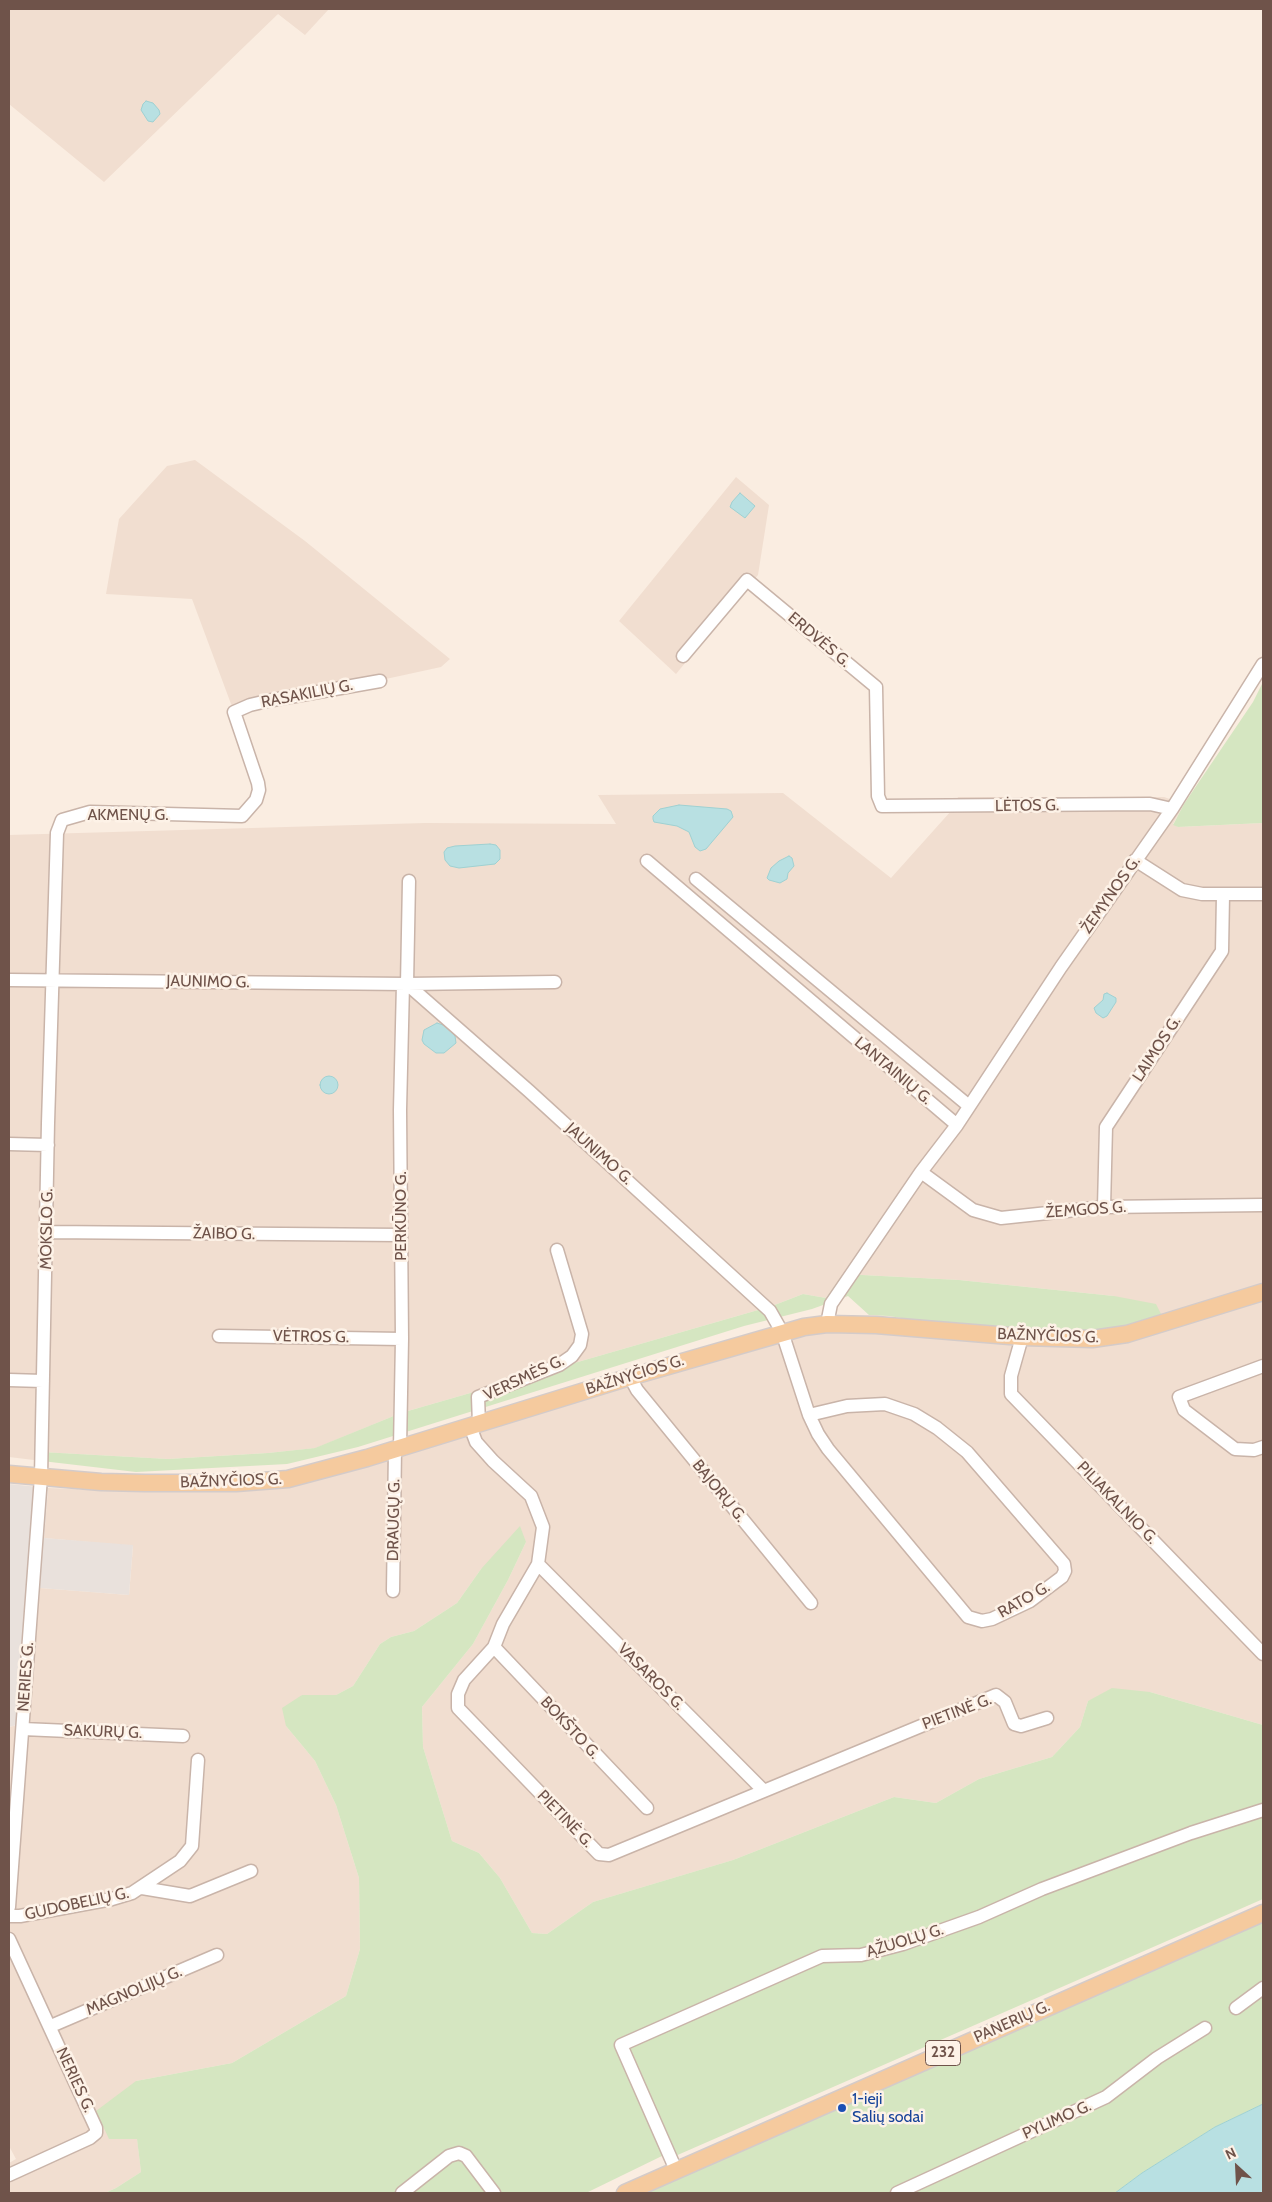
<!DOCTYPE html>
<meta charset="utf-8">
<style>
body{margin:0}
#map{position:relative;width:1272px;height:2202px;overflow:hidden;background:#faede1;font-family:Cabin,sans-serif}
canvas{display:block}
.frame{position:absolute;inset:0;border:10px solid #6f534a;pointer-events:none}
.north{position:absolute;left:1212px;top:2142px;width:50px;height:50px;-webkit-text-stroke:4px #fdf2e7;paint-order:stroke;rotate:335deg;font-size:14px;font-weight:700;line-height:20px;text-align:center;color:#6f534a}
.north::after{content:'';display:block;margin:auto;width:18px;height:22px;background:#6f534a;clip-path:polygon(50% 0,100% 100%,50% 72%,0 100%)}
</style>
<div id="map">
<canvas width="1272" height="2202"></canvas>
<div class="frame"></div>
<div class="north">N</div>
</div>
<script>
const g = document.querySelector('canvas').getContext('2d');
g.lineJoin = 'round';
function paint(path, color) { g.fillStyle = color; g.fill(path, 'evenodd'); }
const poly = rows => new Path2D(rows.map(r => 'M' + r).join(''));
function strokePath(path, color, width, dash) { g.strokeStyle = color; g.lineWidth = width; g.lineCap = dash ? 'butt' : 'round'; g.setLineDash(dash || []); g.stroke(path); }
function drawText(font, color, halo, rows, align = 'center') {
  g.font = font + ' Cabin,sans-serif'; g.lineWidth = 5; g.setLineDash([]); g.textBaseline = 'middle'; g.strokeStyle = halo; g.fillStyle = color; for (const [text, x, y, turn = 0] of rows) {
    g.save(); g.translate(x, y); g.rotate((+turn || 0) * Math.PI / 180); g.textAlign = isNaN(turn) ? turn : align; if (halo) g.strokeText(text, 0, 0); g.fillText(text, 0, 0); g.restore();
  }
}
paint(poly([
 [9,9,329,9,305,35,278,14,104,182,9,104],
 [195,460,305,541,450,659,441,667,234,712,192,599,106,594,119,519,167,466],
 [736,477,769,505,758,575,676,674,619,621],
 [783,793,891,878,951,811,958,797,1164,797,1184,804,1173,824,1178,827,1263,823,1263,1725,1150,1692,1088,1701,1080,1727,1052,1757,979,1779,936,1803,894,1797,733,1860,593,1902,547,1934,532,1933,500,1878,479,1853,452,1841,423,1747,422,1707,473,1644,508,1580,526,1542,481,1569,457,1603,414,1631,391,1637,380,1644,353,1686,336,1695,302,1695,286,1726,315,1761,336,1805,359,1878,360,1949,346,1996,232,2063,136,2081,137,2138,141,2172,116,2188,105,2193,9,2193,9,2163,16,2159,9,2146,9,1727,29,1722,40,1588,129,1595,133,1546,44,1538,48,1488,144,1492,220,1490,722,1354,825,1330,874,1331,1114,1296,959,1280,843,1274,826,1298,803,1294,772,1306,401,1413,316,1448,268,1453,168,1459,42,1452,42,1461,9,1457,9,835,425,823,616,824,598,795]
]), '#f1ded0');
paint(poly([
 [9,1484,48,1488,44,1538,133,1545,129,1595,40,1588,28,1722,9,1727]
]), '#e9e1dc');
paint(poly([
 [1263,682,1263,823,1178,827,1173,825,1184,804,1253,702],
 [843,1274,959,1280,1114,1296,1156,1304,1162,1316,1126,1328,1073,1333,939,1324,889,1316,869,1315,848,1296,812,1309,744,1326,358,1447,287,1464,136,1472,42,1461,42,1452,168,1459,268,1453,315,1448,401,1413,772,1306,803,1294,826,1298],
 [520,1526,526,1542,508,1580,473,1644,422,1707,423,1747,452,1841,479,1853,500,1878,532,1933,547,1934,593,1902,733,1860,894,1797,936,1803,979,1779,1052,1757,1080,1727,1088,1701,1112,1688,1150,1692,1263,1725,1263,1807,968,1919,861,1951,831,1952,617,2042,664,2155,586,2193,499,2193,465,2151,398,2193,105,2193,116,2188,141,2172,137,2139,109,2139,96,2111,136,2081,232,2063,346,1996,360,1949,359,1878,336,1805,315,1761,286,1726,282,1708,302,1695,336,1695,353,1686,380,1644,391,1637,414,1631,457,1603,481,1569],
 [1263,1812,1263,1899,673,2157,627,2048,821,1958,863,1956,1027,1900],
 [1263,1922,1263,2104,1215,2127,1142,2173,1115,2193,644,2193,875,2087],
 [450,2159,464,2159,490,2193,407,2193]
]), '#d5e6c1');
const water = poly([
 [146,101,153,103,159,110,160,114,153,122,148,121,141,110,143,104,146,101],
 [740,493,755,506,745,518,730,507,732,502,740,493],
 [679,805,727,809,731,811,733,817,706,849,700,851,695,847,689,832,677,826,654,822,653,819,653,816,660,809,679,805],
 [490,844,496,845,500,850,500,859,495,864,459,868,450,866,445,860,444,852,447,848,455,846,490,844],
 [789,856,792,858,794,866,788,873,787,879,780,883,769,880,767,878,771,868,779,861,789,856],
 [1107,993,1116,998,1116,1002,1107,1016,1103,1018,1096,1013,1094,1008,1103,1000,1104,994,1107,993],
 [437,1023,446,1026,455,1036,456,1043,444,1053,436,1053,424,1044,422,1040,424,1030,437,1023],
 '320 1085a9 9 0 1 1 18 0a9 9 0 1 1-18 0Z',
 [1263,2104,1263,2193,1115,2193,1142,2173,1215,2127,1263,2104]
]);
paint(water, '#b8e0e2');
strokePath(water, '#9fd1d2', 1);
const minor = poly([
 [683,656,747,580,876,687,878,796,882,806,1150,804,1172,809],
 [1135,860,1182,890,1202,894,1263,894],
 [647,861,957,1125],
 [696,879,969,1106],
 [409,881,407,984,529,1091,770,1311,782,1332,809,1415,818,1434,828,1449,968,1617,982,1621,992,1619,1030,1601,1062,1577,1065,1571,1064,1564,967,1452,937,1428,914,1414,885,1404,847,1406,809,1415],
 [9,980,407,984,555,982],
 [9,1144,48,1145],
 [921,1172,973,1210,1001,1218,1104,1207,1263,1205],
 [1104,1207,1106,1127,1222,951,1223,895],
 [47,1232,401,1235],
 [827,1324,831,1304,921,1172,957,1125,1061,967,1172,809,1263,664],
 [219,1336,402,1339],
 [1022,1337,1011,1376,1011,1394,1263,1654],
 [1263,1366,1179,1397,1184,1410,1235,1449,1254,1450,1263,1447],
 [630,1377,637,1390,811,1603],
 [9,1380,43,1381],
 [479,1424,478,1397,559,1365,572,1356,580,1345,582,1334,557,1250],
 [470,1426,476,1442,493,1461,531,1496,543,1527,538,1564,503,1624,494,1647,464,1680,458,1694,458,1708,599,1854,609,1855,996,1695,1005,1702,1014,1724,1021,1726,1047,1718],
 [400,1448,402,1339,400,1110,403,984],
 [538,1564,763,1790],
 [393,1591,395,1449],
 [494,1647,647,1808],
 [23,1729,183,1736],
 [142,1888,190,1896,251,1871],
 [9,1907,41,1477,48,1123,57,833,62,820,90,812,242,816,256,800,259,790,258,783,234,712,250,705,267,701,380,681],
 [9,1916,20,1916,112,1899,132,1893,180,1861,192,1846,198,1760],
 [9,1939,96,2128,96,2133,90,2138,9,2175],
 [1236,2008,1263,1988],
 [51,2026,217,1955],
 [676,2170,621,2045,822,1956,861,1955,903,1944,979,1917,1042,1889,1191,1833,1263,1810],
 [402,2193,449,2156,459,2153,466,2156,494,2193],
 [897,2193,1106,2097,1157,2058,1205,2028]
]);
const major = poly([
 [9,1474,101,1482,145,1483,236,1483,288,1479,367,1458,630,1377,804,1327,827,1324,876,1325,1022,1337,1092,1339,1127,1334,1263,1292],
 [625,2193,1263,1913]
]);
strokePath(minor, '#c9b4a9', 15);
strokePath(major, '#d4cbc9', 19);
strokePath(minor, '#fff', 12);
strokePath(major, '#f5ca9e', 16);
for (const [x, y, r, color] of [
 [842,2108,5,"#1a4fb4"]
]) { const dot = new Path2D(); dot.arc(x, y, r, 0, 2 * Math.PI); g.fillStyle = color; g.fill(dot); strokePath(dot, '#fdf2e7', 2); }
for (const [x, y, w] of [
 [943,2053,35]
]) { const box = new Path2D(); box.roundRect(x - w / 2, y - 12.5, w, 25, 4); g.fillStyle = '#fdf2e7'; g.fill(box); strokePath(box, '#6f534a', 1); }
drawText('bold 15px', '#6f534a', null, [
 ["232",943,2053]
]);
drawText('16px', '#6f534a', '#fdf2e7', [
 ["ERDVĖS G.",819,640,40],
 ["RASAKILIŲ G.",307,694,-11],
 ["LĖTOS G.",1027,806,-1],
 ["AKMENŲ G.",128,815],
 ["ŽEMYNOS G.",1111,895,-55],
 ["JAUNIMO G.",208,982,1],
 ["LAIMOS G.",1157,1049,-57],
 ["LANTAINIŲ G.",893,1071,40],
 ["JAUNIMO G.",599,1154,42],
 ["ŽEMGOS G.",1086,1210,-4],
 ["PERKŪNO G.",401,1216,-90],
 ["MOKSLO G.",47,1229,-89],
 ["ŽAIBO G.",224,1234,1],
 ["BAŽNYČIOS G.",1048,1336,2],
 ["VĖTROS G.",311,1337,1],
 ["BAŽNYČIOS G.",635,1375,-17],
 ["VERSMĖS G.",524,1378,-25],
 ["BAŽNYČIOS G.",231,1481,-2],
 ["BAJORŲ G.",719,1491,51],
 ["PILIAKALNIO G.",1117,1503,46],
 ["DRAUGŲ G.",394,1520,-89],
 ["RATO G.",1024,1600,-30],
 ["NERIES G.",26,1677,-86],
 ["VASAROS G.",651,1677,45],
 ["PIETINĖ G.",957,1712,-21],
 ["BOKŠTO G.",570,1728,47],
 ["SAKURŲ G.",103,1732,2],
 ["PIETINĖ G.",565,1819,46],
 ["GUDOBELIŲ G.",77,1904,-12],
 ["ĄŽUOLŲ G.",905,1941,-17],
 ["MAGNOLIJŲ G.",134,1991,-23],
 ["PANERIŲ G.",1012,2022,-24],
 ["NERIES G.",75,2080,65],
 ["PYLIMO G.",1057,2120,-24]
]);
drawText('16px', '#164399', '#fdf2e7', [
 ["1-ieji",852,2099],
 ["Salių sodai",852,2117]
], 'left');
</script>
